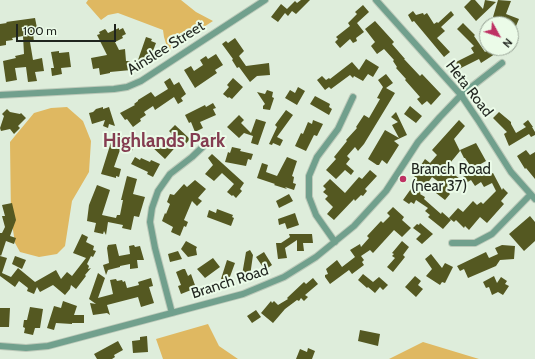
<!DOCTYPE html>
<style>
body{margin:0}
#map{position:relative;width:535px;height:359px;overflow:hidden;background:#deeddb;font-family:Cabin,sans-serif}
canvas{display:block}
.north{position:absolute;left:479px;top:16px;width:40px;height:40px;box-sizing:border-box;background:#ebfbe8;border:1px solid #99a597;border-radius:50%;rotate:130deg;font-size:11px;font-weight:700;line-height:16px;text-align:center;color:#1f241e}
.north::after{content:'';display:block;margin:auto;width:14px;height:18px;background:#be3163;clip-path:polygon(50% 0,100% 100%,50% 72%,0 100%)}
.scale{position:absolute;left:16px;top:24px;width:100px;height:18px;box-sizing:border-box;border:2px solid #1f241e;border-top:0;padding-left:5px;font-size:12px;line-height:14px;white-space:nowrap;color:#1f241e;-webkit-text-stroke:3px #ebfbe8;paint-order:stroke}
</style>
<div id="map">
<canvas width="535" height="359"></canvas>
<div class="north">N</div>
<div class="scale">100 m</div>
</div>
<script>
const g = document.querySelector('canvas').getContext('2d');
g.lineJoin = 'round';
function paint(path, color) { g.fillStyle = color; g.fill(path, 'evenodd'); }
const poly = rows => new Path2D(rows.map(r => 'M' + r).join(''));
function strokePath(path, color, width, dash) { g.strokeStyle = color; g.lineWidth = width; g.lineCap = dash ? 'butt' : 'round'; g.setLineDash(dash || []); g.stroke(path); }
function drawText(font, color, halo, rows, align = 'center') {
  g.font = font + ' Cabin,sans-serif'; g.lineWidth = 4; g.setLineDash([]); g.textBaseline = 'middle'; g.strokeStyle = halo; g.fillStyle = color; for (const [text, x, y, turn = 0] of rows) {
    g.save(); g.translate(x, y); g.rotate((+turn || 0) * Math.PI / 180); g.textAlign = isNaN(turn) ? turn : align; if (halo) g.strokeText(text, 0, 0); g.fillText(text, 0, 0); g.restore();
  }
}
paint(poly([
 [88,0,181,0,196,12,213,21,168,50,164,37,163,30,118,13,108,15,101,20,86,3],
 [67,107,83,121,91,141,89,172,72,201,65,246,57,254,39,257,20,252,15,243,11,217,10,142,34,113,51,108],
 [208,324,219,346,238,359,163,359,156,339],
 [423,342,479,359,389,359]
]), '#dfb861');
paint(poly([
 [301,0,310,0,296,14,292,11,288,16,285,13,278,22,271,17,281,4,287,9,295,1,297,3],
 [471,0,475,0,483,9,485,0,496,2,476,21,464,7],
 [498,0,511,1,506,14,519,19,516,26,493,17],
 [363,5,369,12,357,23,364,32,356,38,357,41,353,43,350,39,340,48,335,42,338,39,336,37,350,26,348,23,357,14,355,12],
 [413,11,416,15,423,13,424,15,427,13,434,24,437,22,438,23,451,11,454,15,441,27,445,31,437,38,450,52,444,57,414,21,412,22,408,15],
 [35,18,38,33,33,33,34,42,30,42,33,60,42,58,44,71,35,72,37,81,28,82,26,67,15,68,17,80,6,82,3,61,16,58,15,56,24,54,23,36,12,38,13,40,6,41,6,45,0,46,0,24,7,23,6,22],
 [375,21,394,42,392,44,405,59,404,59,420,76,422,74,441,94,431,105,427,101,422,105,417,99,420,97,405,80,406,79,396,68,397,67,393,61,394,60,384,49,377,54,371,46,375,42,365,29],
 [463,23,475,35,474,36,485,52,491,48,495,54,481,63,479,59,459,69,456,62,474,53,471,48,474,46,457,29],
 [119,28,119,30,123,28,126,34,122,36,123,38,115,42,119,50,125,49,126,61,130,61,131,70,110,72,110,73,100,75,99,68,93,69,91,58,107,55,97,35,100,34,99,32,105,29,106,30,108,33],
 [146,37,152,39,151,41,156,43,151,56,148,55,145,62,138,60],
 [235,38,244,51,239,56,246,66,269,63,270,75,257,76,250,82,239,67,237,68,232,60,233,59,222,44,226,41,228,43],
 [59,51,59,53,69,52,71,67,61,68,62,74,52,76,51,68,54,68,51,52],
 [216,54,223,65,215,70,217,73,195,88,184,70,191,66,194,71,203,65,200,60,206,56,208,59],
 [366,59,379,67,373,77,368,74,363,81,354,76,353,78,350,75,331,89,329,87,325,90,317,80,322,76,326,80,329,78,330,79,352,62,359,70],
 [386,74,393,83,386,88,395,93,364,144,358,151,355,147,347,156,350,159,346,164,354,171,351,175,345,170,336,179,326,170,336,159,334,157,347,141,346,140,357,128,356,127,364,115,369,118,380,99,377,98,383,87,378,80],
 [170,78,174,85,179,82,186,94,181,98,183,101,178,104,174,97,155,110,153,106,144,112,146,115,140,119,141,121,133,127,127,119,125,120,120,113,135,105,134,104,138,101,138,100,151,92,155,97,168,89,164,82],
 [233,78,243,87,232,99,229,97,228,98,223,94,229,87,227,85],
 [298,87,305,91,297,105,285,98,290,90,295,93],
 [267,90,273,92,272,97,274,98,270,110,263,109,263,106,265,104,257,92,265,94],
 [315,96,330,104,329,107,332,109,329,115,310,104],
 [213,103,216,108,213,109,216,115,200,122,203,128,195,132,191,122,189,123,185,115,205,105,206,107],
 [410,106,422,116,416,123,404,114],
 [103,107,103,109,109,107,115,126,109,124,108,128,103,126,105,120,92,124,89,113,93,112,96,109],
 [7,109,10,112,20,114,21,113,26,118,18,126,20,128,14,134,10,129,1,131,0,128,4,116,2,114],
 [286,110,293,115,277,137,283,140,280,146,273,143,272,145,269,144,277,127,275,125],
 [396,112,407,135,394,141,399,145,387,164,382,160,379,165,377,165,368,159,385,130,399,138,392,125,398,122,391,117],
 [499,112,511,122,511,124,516,133,526,127,523,124,528,120,533,127,532,127,535,132,535,135,531,137,529,134,509,146,504,134,507,132,493,118],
 [239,115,244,120,241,123,251,133,256,119,266,122,258,145,251,143,253,136,244,133,239,138,227,127],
 [313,120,323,124,317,136,314,135,306,151,295,146,301,133,303,134,308,122,312,124],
 [459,120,465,126,454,139,460,151,446,168,460,179,449,193,450,194,445,200,436,193,443,185,432,177,420,194,425,197,424,199,441,214,442,212,451,220,443,229,428,217,430,215,425,211,428,208,416,200,414,204,411,202,409,204,403,200,413,186,412,185,414,182,412,180,420,169,419,168,425,159,430,163,437,155,432,150],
 [175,125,190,139,183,147,179,143,165,159,151,146,158,140,162,144,172,134,169,131],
 [118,135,135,140,132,151,121,147,114,167,121,169,119,177,116,176,116,178,101,174,112,139,116,140],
 [476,143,486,161,479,165,487,176,493,173,502,190,503,188,508,193,501,201,504,204,487,223,480,217,469,230,465,226,464,228,456,220,454,222,449,218,458,208,463,212,473,201,477,205,481,202,483,204,496,191,492,183,484,187,481,182,475,186,471,180,466,183,463,177,474,171,465,158,464,158,460,150],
 [232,147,241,149,240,151,253,154,251,160,248,159,246,166,225,162,228,152,230,153],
 [526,150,530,155,535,152,535,179,526,168,525,169,517,156],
 [212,154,244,183,240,189,242,191,236,198,233,195,232,196,227,192,234,184,223,174,222,173,214,181,205,174,213,165,208,158],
 [135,157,140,160,141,158,150,162,151,160,160,164,153,177,147,174,148,172,131,164],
 [287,157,297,161,292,176,294,177,293,183,296,184,294,190,285,187,287,189,274,185,275,184,257,178,262,163,268,165,266,172,277,176],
 [370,170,377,176,365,189,367,191,363,196,361,195,355,201,354,199,334,220,327,214,333,207,325,199,328,196,323,192,326,189,323,186,330,179,345,193,359,177,362,179],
 [127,176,137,179,133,194,145,197,139,217,134,216,131,230,122,228,123,225,108,222,106,235,104,231,103,234,94,232,96,223,87,221,89,205,97,185,110,190,102,215,116,218,117,215,120,215,123,200,121,200],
 [195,180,206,189,198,198,202,201,197,206,192,201,184,220,188,222,186,227,184,226,180,236,171,232,173,227,162,221,165,213,166,214,170,204,167,202,170,194,174,195,184,184,187,187],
 [289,194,293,201,279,208,276,201],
 [12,203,16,220,10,236,16,238,14,244,6,241,1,256,0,255,0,233,2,233,5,227,2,216,5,216,2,205],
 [393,207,404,217,402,220,411,228,402,237,394,230,373,253,370,250,361,256,364,260,362,262,364,265,352,274,349,270,330,284,325,277,325,275,328,274,326,269,337,260,342,267,355,257,350,250,360,244,361,247,369,238,367,236,381,221,383,223,390,216,387,213],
 [217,209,233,215,232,217,234,218,231,226,207,217,209,210,216,213],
 [295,213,299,225,287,229,285,223,279,225,278,219],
 [530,216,535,222,535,241,524,251,509,234],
 [420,223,433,234,422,244,416,239,421,234,413,228,417,224,419,225],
 [82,234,88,237,86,242,94,246,93,250,96,251,93,257,91,256,87,264,89,266,88,269,91,268,85,275,86,276,76,289,71,285,70,289,65,295,53,285,40,292,37,287,34,294,27,291,28,288,19,281,15,287,0,276,0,256,7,258,2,273,11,277,18,268,35,282,56,270,61,279,67,272,72,276,86,258,73,253],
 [289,234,312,234,313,243,303,243,304,251,297,251,297,240,285,248,287,258,278,259,276,243,281,243,290,237],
 [186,241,197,247,196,249,197,255,188,257,181,249],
 [402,241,409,247,403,255,405,257,393,272,387,267,395,258,392,256,394,254,392,253],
 [116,244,119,256,130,254,129,246,134,245,135,247,140,246,144,260,137,260,138,268,130,269,130,264,120,266,120,267,108,270,106,275,103,265,109,263,107,248,108,245],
 [502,245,515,246,514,259,500,260,496,266,468,278,464,269,460,271,457,266,486,252,489,258,498,254,495,248],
 [250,250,253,255,250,276,242,275,246,252],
 [178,251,182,259,170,262,168,254],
 [264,252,272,265,265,270,256,257],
 [431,254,442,268,445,263,453,267,445,283,442,282,440,285,426,276,432,269,425,259],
 [15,256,26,260,22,269,12,264],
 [213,258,220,267,205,278,197,269],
 [227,260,235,263,228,282,221,279],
 [183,269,185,269,188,276,191,274,196,288,181,294,178,286,181,285,176,272],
 [98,273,105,278,98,298,113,294,110,280,116,279,117,281,122,280,123,282,125,281,127,288,139,285,138,282,151,278,153,286,149,287,154,303,141,307,138,297,107,305,110,315,107,313,93,315,90,303,96,304,89,299],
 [363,274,373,282,379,277,388,285,383,290,380,287,375,293,368,287,367,288,358,280],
 [415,276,421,281,418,285,423,289,416,297,405,287],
 [494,276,497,283,501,277,507,281,505,284,509,286,503,295,498,292,492,295,489,287,486,288,483,282],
 [313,278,318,284,305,295,308,297,304,301,301,298,299,301,297,300,285,309,273,323,261,313,271,301,272,303,274,301,278,305,288,299,287,298,304,282,306,284],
 [63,301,77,306,74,315,84,315,84,323,72,323,72,324,56,323,54,330,47,328,54,306,61,308],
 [30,307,43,309,40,328,35,328,33,335,24,333,25,328,23,327,24,320,27,320],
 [0,308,10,308,9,327,0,327],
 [256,310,261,317,252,323,247,316],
 [360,330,380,334,378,346,358,341],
 [147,336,148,352,133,353,132,341,140,340,140,337],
 [118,341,123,350,114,355,115,357,112,359,97,359,94,354],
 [308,348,315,351,312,359,296,359,300,349,307,352]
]), '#545821');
const street = poly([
 [376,0,461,95,478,120,511,172,535,199],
 [0,95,114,89,127,87,141,81,265,0],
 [335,242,316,215,309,197,309,176,317,157,338,129,353,97],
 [452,243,475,243,492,234,530,195],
 [172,313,155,248,150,222,152,208,158,191,170,174,192,157,211,139],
 [0,346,26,348,48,346,243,294,284,277,316,257,354,226,386,191,418,142,440,117,461,95,502,63]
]);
strokePath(street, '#bcc9b9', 8);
strokePath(street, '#71a08d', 6);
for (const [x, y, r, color] of [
 [403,179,4,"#be3163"]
]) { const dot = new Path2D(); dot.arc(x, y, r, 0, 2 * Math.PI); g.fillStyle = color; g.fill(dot); strokePath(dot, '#ebfbe8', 1.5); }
drawText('15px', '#1f241e', '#ebfbe8', [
 ["Ainslee Street",166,48,-32],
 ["Heta Road",469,89,52],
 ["Branch Road",230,282,-18]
]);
drawText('15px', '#1f241e', '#ebfbe8', [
 ["Branch Road",411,170],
 ["(near 37)",411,187]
], 'left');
drawText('bold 19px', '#843d51', '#ebfbe8', [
 ["Highlands Park",164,141]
]);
</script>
